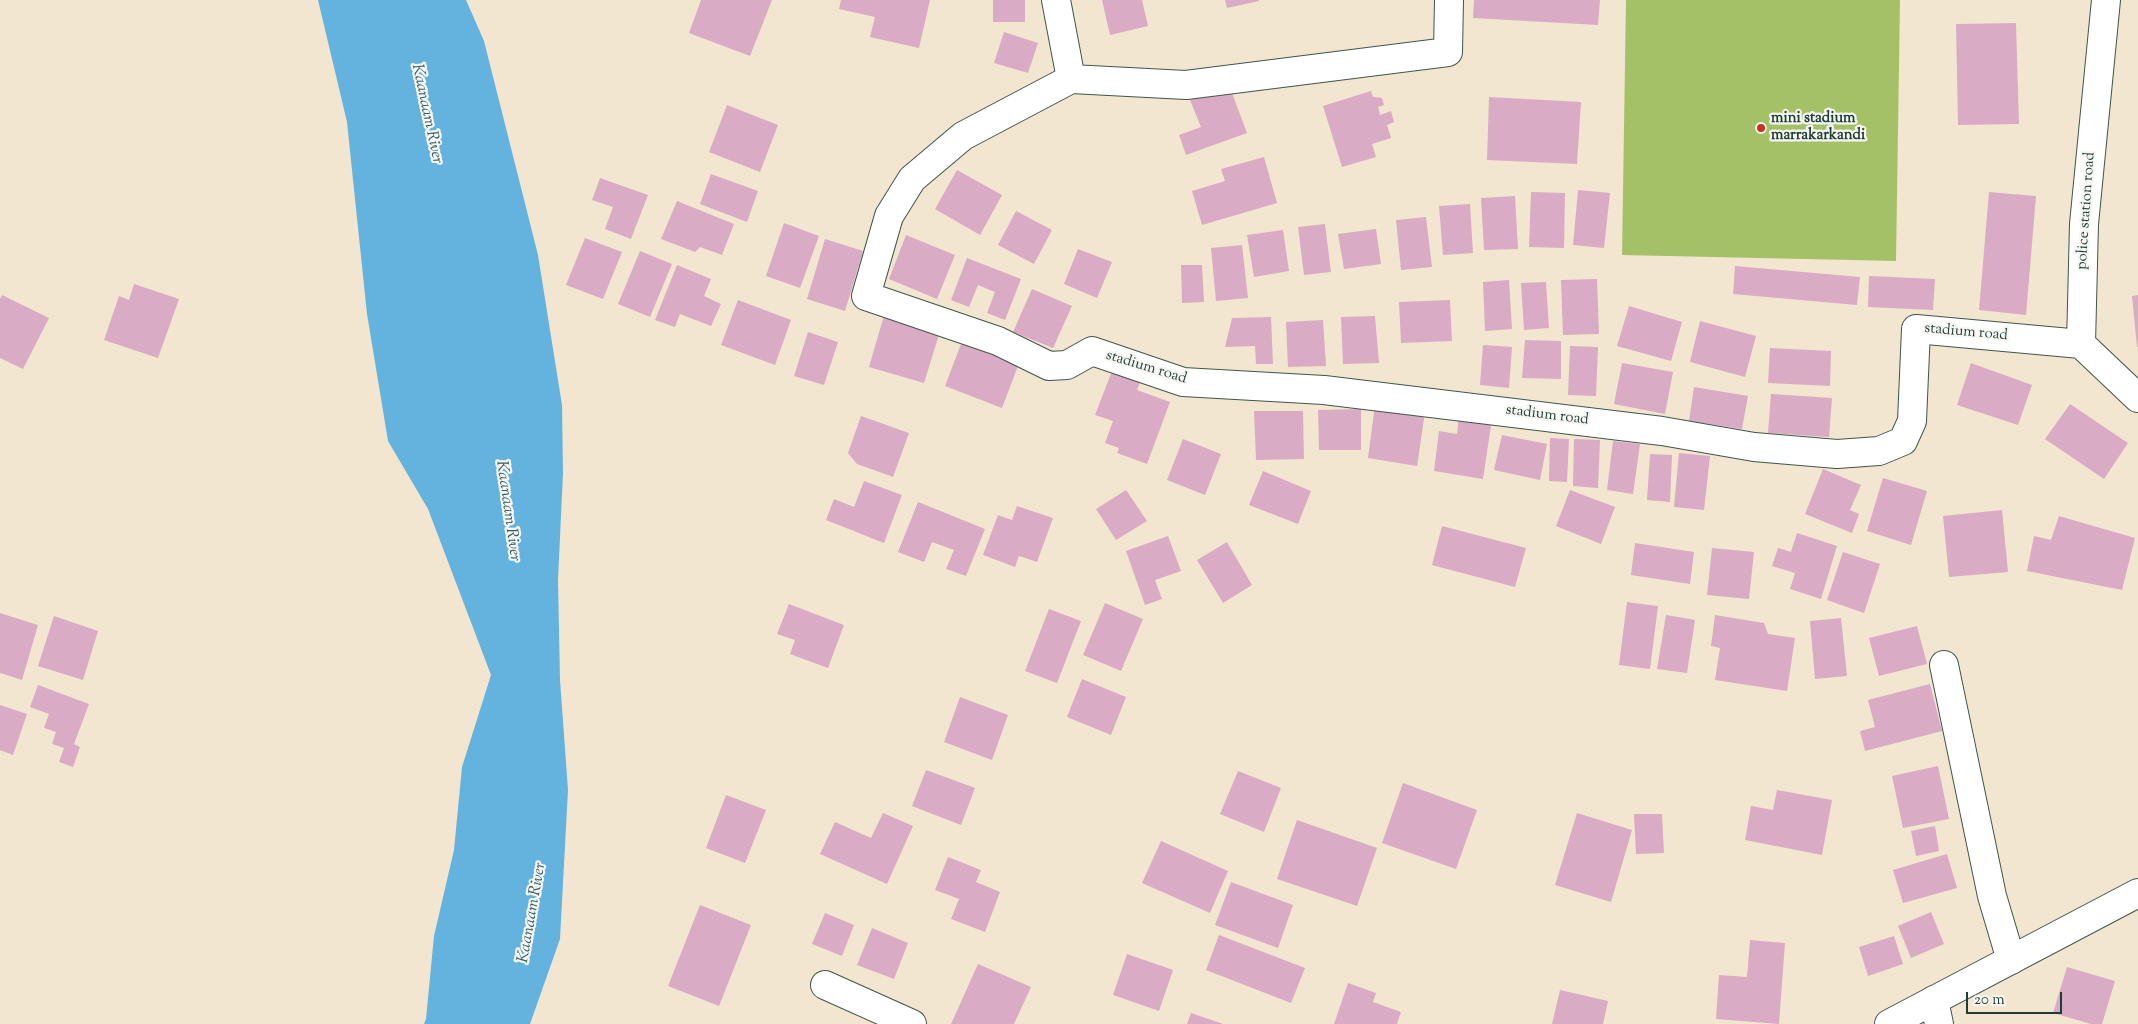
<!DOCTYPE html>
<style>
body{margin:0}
#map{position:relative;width:2138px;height:1024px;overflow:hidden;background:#f2e6d0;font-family:"Sorts Mill Goudy",serif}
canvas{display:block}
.scale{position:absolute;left:1966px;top:992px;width:96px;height:22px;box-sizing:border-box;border:2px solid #1f3d34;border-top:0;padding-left:6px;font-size:15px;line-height:18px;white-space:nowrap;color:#1f3d34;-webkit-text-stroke:4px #f6f6f2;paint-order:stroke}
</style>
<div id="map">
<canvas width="2138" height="1024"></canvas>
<div class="scale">20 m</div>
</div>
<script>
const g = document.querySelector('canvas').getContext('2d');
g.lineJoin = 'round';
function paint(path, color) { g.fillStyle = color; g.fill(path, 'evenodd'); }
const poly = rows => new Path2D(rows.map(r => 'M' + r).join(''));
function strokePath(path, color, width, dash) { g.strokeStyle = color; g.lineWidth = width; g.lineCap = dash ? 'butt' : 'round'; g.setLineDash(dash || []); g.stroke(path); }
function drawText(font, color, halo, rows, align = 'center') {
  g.font = font + ' "Sorts Mill Goudy",serif'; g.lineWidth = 4.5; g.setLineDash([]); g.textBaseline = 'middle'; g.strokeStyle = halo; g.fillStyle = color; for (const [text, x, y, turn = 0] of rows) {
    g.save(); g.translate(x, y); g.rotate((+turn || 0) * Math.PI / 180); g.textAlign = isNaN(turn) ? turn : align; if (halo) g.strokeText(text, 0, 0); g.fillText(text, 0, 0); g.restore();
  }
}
paint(poly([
 [1626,0,1900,0,1896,261,1622,255]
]), '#a4c168');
paint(poly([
 [318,0,466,0,484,41,538,255,562,405,563,473,558,580,560,680,568,790,560,939,530,1024,424,1024,426,1019,434,936,454,850,462,767,491,675,428,509,388,441,367,314,347,122]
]), '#64b3de');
paint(poly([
 [701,0,772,0,750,56,689,33],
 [841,0,930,0,919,48,870,37,875,17,839,9],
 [993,0,1025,0,1025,22,993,22],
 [1102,0,1142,0,1148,26,1110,35],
 [1225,0,1259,0,1259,1,1227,8],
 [1474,0,1600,0,1598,25,1473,18],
 [2016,23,2019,124,1958,125,1956,24],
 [1004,32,1038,43,1028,73,994,63],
 [1229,85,1247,133,1186,155,1179,135,1201,127,1190,100],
 [1371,91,1373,97,1382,98,1384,105,1378,107,1380,115,1391,111,1394,122,1387,125,1391,138,1372,144,1376,157,1342,167,1323,106],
 [1489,97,1581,102,1577,164,1487,160],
 [727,105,778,125,760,172,709,152],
 [1264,157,1277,203,1202,225,1192,191,1225,181,1221,169],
 [957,170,1002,195,980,235,935,209],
 [711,174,758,191,747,222,700,204],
 [600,178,648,195,631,239,605,229,613,207,592,200],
 [1578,190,1610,193,1604,248,1573,245],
 [1531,192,1565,193,1564,248,1529,247],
 [1989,192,2036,196,2026,315,1979,310],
 [1515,196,1518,249,1484,250,1481,198],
 [677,201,734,224,722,255,700,247,695,252,661,239],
 [1470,204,1473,253,1443,255,1439,206],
 [1016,211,1052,230,1034,264,998,245],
 [1426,217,1432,267,1401,270,1396,220],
 [784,223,819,236,800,288,766,276],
 [1325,224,1331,272,1304,275,1298,227],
 [1376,229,1381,264,1344,269,1338,234],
 [1283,230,1289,271,1254,277,1247,235],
 [906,235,955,255,937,299,889,279],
 [585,238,622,252,603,299,566,285],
 [825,239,863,251,845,311,807,299],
 [1242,245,1248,298,1216,301,1211,248],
 [1078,249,1112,262,1097,298,1064,284],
 [640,251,672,264,650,317,618,304],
 [967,258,1021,279,1005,320,987,313,995,292,978,285,969,307,951,300],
 [677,265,711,279,704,296,721,304,711,326,680,314,675,327,655,320],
 [1181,265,1202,265,1204,302,1182,303],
 [1735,266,1860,277,1857,305,1733,294],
 [1869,276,1935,279,1933,310,1868,307],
 [1597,279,1599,334,1563,335,1561,280],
 [1509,280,1512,329,1485,331,1483,282],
 [1546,282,1549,328,1524,330,1521,283],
 [134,284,179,299,158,358,104,340,119,296,129,300],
 [1032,289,1072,306,1053,348,1013,332],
 [2,295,49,318,23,369,0,358,0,299],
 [2138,295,2138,347,2137,347,2132,296],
 [738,300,791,320,775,365,721,345],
 [1450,300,1452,341,1401,343,1399,302],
 [1629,306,1682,322,1671,361,1617,346],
 [885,312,941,328,924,383,869,367],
 [1375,316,1379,363,1343,364,1341,317],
 [1271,317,1273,364,1256,364,1255,346,1225,347,1232,318],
 [1323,320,1326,366,1288,367,1286,322],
 [1700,321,1756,336,1745,377,1690,362],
 [808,332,838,342,824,385,794,376],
 [964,336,1021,358,1002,408,945,386],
 [1525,340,1561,341,1561,379,1522,378],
 [1483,345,1512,347,1509,388,1480,385],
 [1570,346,1598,347,1596,396,1568,395],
 [1770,348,1831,351,1830,386,1768,383],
 [1622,363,1673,372,1665,414,1614,404],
 [1971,363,2032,385,2018,425,1957,405],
 [1112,371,1140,382,1137,390,1170,402,1147,464,1117,453,1119,448,1105,443,1113,421,1095,415],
 [1694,387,1748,396,1742,429,1689,421],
 [1771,394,1832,398,1829,437,1768,433],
 [2070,404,2128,443,2104,479,2045,439],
 [1375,405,1425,412,1417,466,1368,458],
 [1361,409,1361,450,1319,450,1318,410],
 [1254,411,1303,411,1304,459,1256,460],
 [1459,415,1492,419,1483,479,1434,471,1439,431,1457,434],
 [861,416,909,433,893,477,857,464,848,453],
 [1502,435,1547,444,1540,480,1494,470],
 [1550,438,1569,439,1567,482,1549,481],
 [1183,439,1221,454,1205,495,1167,480],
 [1574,439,1600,440,1598,488,1573,486],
 [1613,441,1640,444,1633,494,1607,490],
 [1679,453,1710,456,1704,510,1674,507],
 [1650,454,1672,455,1670,502,1647,500],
 [1823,469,1861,485,1850,510,1859,514,1852,533,1805,514],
 [1263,471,1311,491,1298,524,1249,505],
 [1883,478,1927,491,1911,545,1867,531],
 [864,481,902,495,884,543,826,520,834,499,854,507],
 [1126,490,1147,521,1116,540,1096,509],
 [1570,490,1615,507,1601,544,1556,526],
 [918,502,985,529,966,576,946,569,954,550,932,542,924,562,898,552],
 [1017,506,1053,518,1037,562,1019,556,1015,567,983,555,998,515,1012,520],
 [2002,510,2008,572,1949,577,1943,516],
 [2059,516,2135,538,2122,590,2027,571,2034,536,2051,540],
 [1442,526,1526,548,1515,587,1432,565],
 [1797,533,1837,546,1821,599,1790,589,1795,573,1772,566,1778,548,1791,552],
 [1168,536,1181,571,1155,580,1162,599,1145,605,1126,551],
 [1227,542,1252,585,1223,603,1197,560],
 [1635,543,1694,552,1690,584,1631,575],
 [1712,548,1754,552,1749,599,1707,595],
 [1843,552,1880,564,1864,613,1827,600],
 [1627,602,1658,606,1650,669,1619,665],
 [1105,603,1143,619,1121,671,1083,655],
 [789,604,844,625,828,668,790,654,795,640,777,634],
 [1049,609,1081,621,1057,683,1025,671],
 [0,613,38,625,22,680,0,673],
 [1666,615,1695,620,1687,673,1657,669],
 [1715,615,1764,623,1768,634,1795,638,1787,691,1715,680,1720,648,1711,646],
 [54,616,98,631,83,680,38,666],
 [1841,618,1847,676,1815,679,1810,621],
 [1917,626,1927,664,1879,676,1869,638],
 [1082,679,1126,697,1111,735,1067,717],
 [1930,684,1942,731,1865,751,1860,731,1875,727,1868,700],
 [38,685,89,704,74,744,80,747,73,767,59,762,64,748,52,744,56,732,44,728,49,714,30,707],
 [960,697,1008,715,992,760,944,742],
 [0,705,27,714,13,755,0,750],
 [1938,766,1949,819,1903,828,1892,776],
 [926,770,975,788,961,825,912,806],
 [1238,771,1281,788,1264,832,1220,814],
 [1403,783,1477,810,1456,869,1382,843],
 [1777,790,1832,800,1822,855,1745,840,1751,806,1773,810],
 [726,795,766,810,745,863,706,848],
 [883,813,913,826,887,884,820,854,835,822,871,838],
 [1577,813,1632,830,1611,902,1555,885],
 [1634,814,1662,814,1664,853,1636,854],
 [1297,820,1377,848,1357,906,1277,879],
 [1935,826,1939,851,1916,856,1911,831],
 [1161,841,1228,871,1210,913,1142,883],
 [1947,854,1957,888,1903,903,1893,870],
 [948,857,981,870,976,882,1000,892,985,932,951,919,959,899,935,890],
 [1231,882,1293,905,1278,948,1215,925],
 [700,905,751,925,719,1006,668,986],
 [1931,912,1944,944,1911,958,1898,926],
 [825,913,854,925,842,956,812,944],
 [872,928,908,943,894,979,857,965],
 [1219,935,1305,968,1291,1003,1206,970],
 [1894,936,1903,964,1868,976,1859,947],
 [1750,940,1785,943,1779,1024,1716,1019,1719,975,1747,977],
 [1127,954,1173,970,1159,1011,1113,995],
 [978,964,1031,987,1014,1024,951,1024],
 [2067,967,2115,981,2102,1024,2091,1024,2053,1013],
 [1348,983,1376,993,1373,1002,1401,1012,1397,1024,1334,1024],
 [1560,990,1608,1001,1603,1024,1552,1024],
 [1191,1013,1223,1024,1187,1024]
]), '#daabc5');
const minor = poly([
 [1056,0,1071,79],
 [1449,0,1448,52,1186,85,1071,79,963,136,912,179,889,216,866,296,998,341,1049,366,1067,365,1092,351,1183,382,1324,390,1662,431,1754,447,1837,454,1879,451,1903,441,1912,421,1916,329,2081,344],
 [2106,0,2084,224,2081,344,2138,398],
 [1944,665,1992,896,2011,960],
 [825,985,912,1024],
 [1934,1000,1939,1024]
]);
const tertiary = poly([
 [1889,1024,2138,893]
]);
strokePath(minor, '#3f564b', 30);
strokePath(tertiary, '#3f564b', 30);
strokePath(minor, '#fff', 28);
strokePath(tertiary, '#fff', 28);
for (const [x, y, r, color] of [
 [1761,128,5,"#c8321e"]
]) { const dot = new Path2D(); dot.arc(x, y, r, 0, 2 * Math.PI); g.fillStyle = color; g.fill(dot); strokePath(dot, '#f6f6f2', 2); }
drawText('bold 15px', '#1f3d34', '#f6f6f2', [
 ["mini stadium",1771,119],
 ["marrakarkandi",1771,136]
], 'left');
drawText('15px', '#1f3d34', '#f6f6f2', [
 ["police station road",2087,211,-86],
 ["stadium road",1966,333,5],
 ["stadium road",1146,368,17],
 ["stadium road",1547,416,7]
]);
drawText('italic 16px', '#305a5e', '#f6f6f2', [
 ["Kaanaam River",426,114,78],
 ["Kaanaam River",507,511,82],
 ["Kaanaam River",533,913,-80]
]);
</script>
